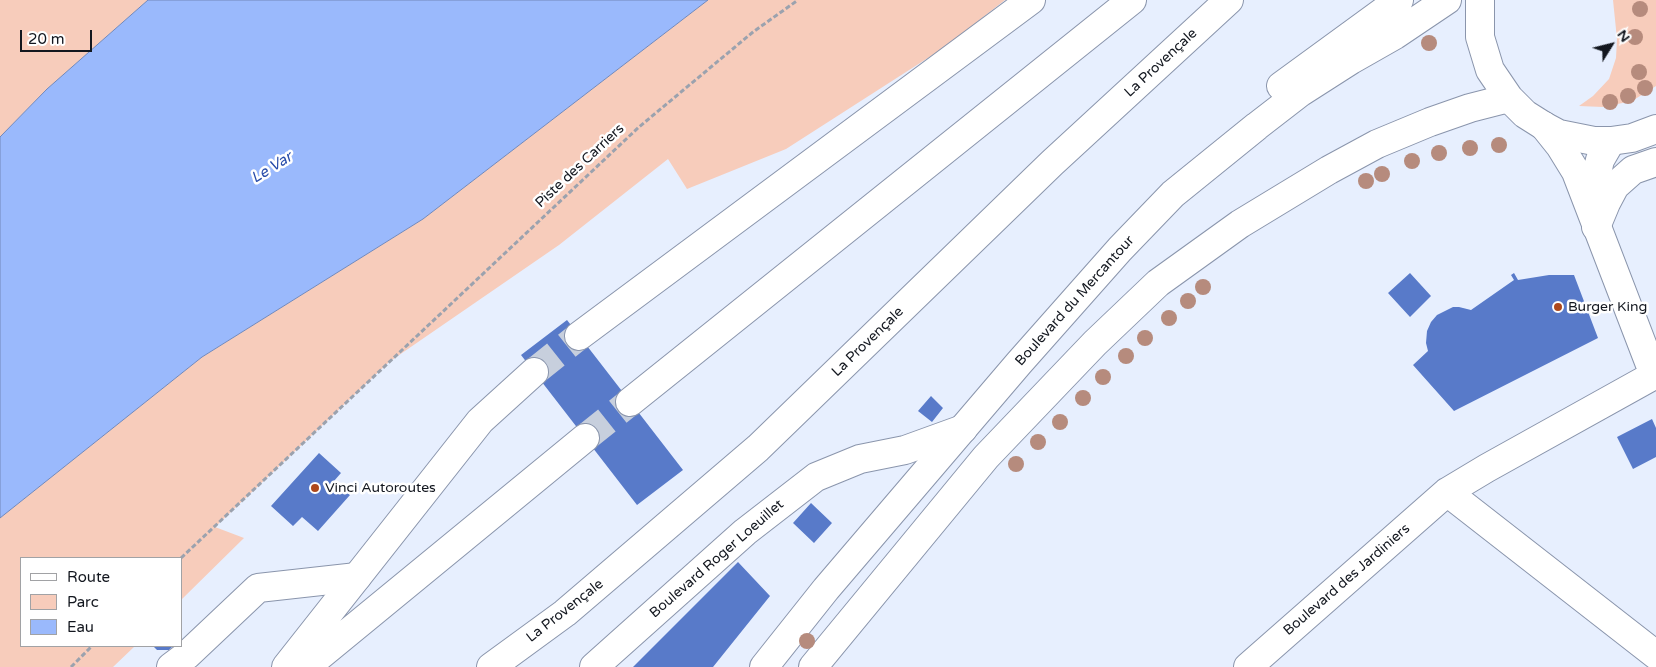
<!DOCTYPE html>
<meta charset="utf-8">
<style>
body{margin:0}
#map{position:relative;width:1656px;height:667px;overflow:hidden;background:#e7effe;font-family:"Varela Round",sans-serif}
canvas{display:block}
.legend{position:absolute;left:20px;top:557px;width:162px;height:90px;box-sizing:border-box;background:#fff;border:1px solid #a1a2a5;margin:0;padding:6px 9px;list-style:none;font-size:15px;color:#13171f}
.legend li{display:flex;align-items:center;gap:10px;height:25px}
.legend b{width:25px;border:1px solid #a1a2a5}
.north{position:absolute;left:1586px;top:20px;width:50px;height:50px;-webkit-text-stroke:4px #fff;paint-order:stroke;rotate:54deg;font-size:14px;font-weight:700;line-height:20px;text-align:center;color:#13171f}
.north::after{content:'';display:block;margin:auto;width:18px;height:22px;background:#13171f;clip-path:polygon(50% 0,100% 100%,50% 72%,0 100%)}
.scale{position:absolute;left:20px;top:30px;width:72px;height:22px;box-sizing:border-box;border:2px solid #13171f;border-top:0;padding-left:6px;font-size:15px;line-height:18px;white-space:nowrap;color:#13171f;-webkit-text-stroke:4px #fff;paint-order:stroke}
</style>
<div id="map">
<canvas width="1656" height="667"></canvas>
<ul class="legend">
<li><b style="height:6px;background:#fff"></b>Route</li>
<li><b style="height:14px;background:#f7ccbb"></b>Parc</li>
<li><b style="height:14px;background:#9ab9fc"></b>Eau</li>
</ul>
<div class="north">N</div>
<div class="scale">20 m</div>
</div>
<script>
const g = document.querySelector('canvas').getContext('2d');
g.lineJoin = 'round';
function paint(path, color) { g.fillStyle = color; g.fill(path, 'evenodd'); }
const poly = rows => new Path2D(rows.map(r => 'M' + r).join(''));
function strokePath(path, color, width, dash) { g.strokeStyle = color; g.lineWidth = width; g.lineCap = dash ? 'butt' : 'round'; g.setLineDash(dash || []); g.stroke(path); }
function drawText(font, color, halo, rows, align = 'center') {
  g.font = font + ' "Varela Round",sans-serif'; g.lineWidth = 5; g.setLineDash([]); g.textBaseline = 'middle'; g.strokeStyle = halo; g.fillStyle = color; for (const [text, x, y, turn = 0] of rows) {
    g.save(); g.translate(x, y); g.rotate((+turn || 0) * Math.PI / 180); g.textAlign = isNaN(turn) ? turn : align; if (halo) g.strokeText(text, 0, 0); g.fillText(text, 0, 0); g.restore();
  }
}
paint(poly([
 [0,0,148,0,47,89,0,137],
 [708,0,1005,0,945,47,786,149,687,189,668,159,559,245,389,362,215,527,244,538,181,600,181,558,21,558,21,646,135,646,113,667,0,667,0,518,202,357,423,219],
 [1613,0,1656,0,1656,86,1632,101,1603,107,1579,106,1593,96,1609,79,1616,58,1617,39]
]), '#f7ccbb');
const water = poly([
 [148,0,708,0,423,219,202,357,0,518,0,137,47,89,148,0]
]);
paint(water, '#9ab9fc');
strokePath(water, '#7288ba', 1);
paint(poly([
 [1410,273,1431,296,1410,317,1388,293],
 [1514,273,1518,280,1549,275,1574,275,1598,338,1454,411,1413,365,1428,351,1426,343,1427,331,1431,322,1437,315,1453,307,1459,307,1471,310,1514,280,1511,275],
 [567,320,683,470,637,505,521,355],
 [931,396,943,408,932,422,918,411],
 [1652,419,1656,428,1656,457,1633,469,1617,437],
 [319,453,341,473,334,481,350,495,318,531,302,517,293,526,271,506],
 [811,503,832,523,814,543,793,523],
 [738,562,770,596,713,667,633,667],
 [153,646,173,646,169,650,157,650]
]), '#587ac9');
strokePath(poly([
 [534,372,579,336],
 [585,438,630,402]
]), '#c7cfdd', 28, [28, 14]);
const minor = poly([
 [1544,126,1560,146,1576,172,1654,375],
 [1596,210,1596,177,1600,160,1611,141],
 [1447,492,1656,655],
 [171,667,187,655,258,588,357,577],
 [594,667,745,532,816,477,860,459,905,450,963,429],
 [1248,667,1447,492,1487,468,1656,374]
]);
const major = poly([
 [1480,0,1480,37,1490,70,1509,98,1525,114,1544,126,1559,134,1594,141,1611,141,1632,138,1656,129],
 [1281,86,1399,0],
 [764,667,826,589,1019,363,1120,249,1173,194,1257,126,1301,92,1351,60,1395,35,1447,0],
 [813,667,986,457,1095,343,1158,283,1240,224,1329,170,1377,144,1430,122,1470,108,1509,98]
]);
const highway = poly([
 [1596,227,1606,203,1615,186,1633,170,1656,162],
 [579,336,1031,0],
 [630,402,1132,0],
 [286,667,480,421,534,372],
 [306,667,585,438],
 [491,667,565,613,758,448,1052,163,1229,0]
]);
strokePath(minor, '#8a95ac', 30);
strokePath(major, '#8a95ac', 30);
strokePath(highway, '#8a95ac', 30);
strokePath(poly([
 [181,558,639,127,753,32,798,0],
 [71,667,92,646]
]), '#9ba2ae', 3, [5, 2.5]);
strokePath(minor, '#fff', 28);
strokePath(major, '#fff', 28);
strokePath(highway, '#fff', 28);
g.fillStyle = '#b68b7d';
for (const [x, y] of [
 [1640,9],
 [1635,37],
 [1429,43],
 [1639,72],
 [1645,88],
 [1628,96],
 [1610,102],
 [1499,145],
 [1470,148],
 [1439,153],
 [1412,161],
 [1382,174],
 [1366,181],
 [1203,287],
 [1188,301],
 [1169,318],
 [1145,338],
 [1126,356],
 [1103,377],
 [1083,398],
 [1060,422],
 [1038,442],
 [1016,464],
 [807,641]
]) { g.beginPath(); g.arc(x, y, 8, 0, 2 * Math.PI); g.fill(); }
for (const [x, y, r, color] of [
 [1558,307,5,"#ad481c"],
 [315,488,5,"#ad481c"]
]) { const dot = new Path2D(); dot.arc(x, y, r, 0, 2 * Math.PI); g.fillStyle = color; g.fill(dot); strokePath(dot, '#fff', 2); }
drawText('14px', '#13171f', '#fff', [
 ["La Provençale",1161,63,-43],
 ["Piste des Carriers",580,166,-43],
 ["Boulevard du Mercantour",1075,301,-48],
 ["La Provençale",868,342,-44],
 ["Boulevard Roger Loeuillet",717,559,-41],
 ["Boulevard des Jardiniers",1347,580,-41],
 ["La Provençale",565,611,-38]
]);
drawText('14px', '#13171f', '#fff', [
 ["Burger King",1568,307],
 ["Vinci Autoroutes",325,488]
], 'left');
drawText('italic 15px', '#284caa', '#fff', [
 ["Le Var",272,168,-32]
]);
</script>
